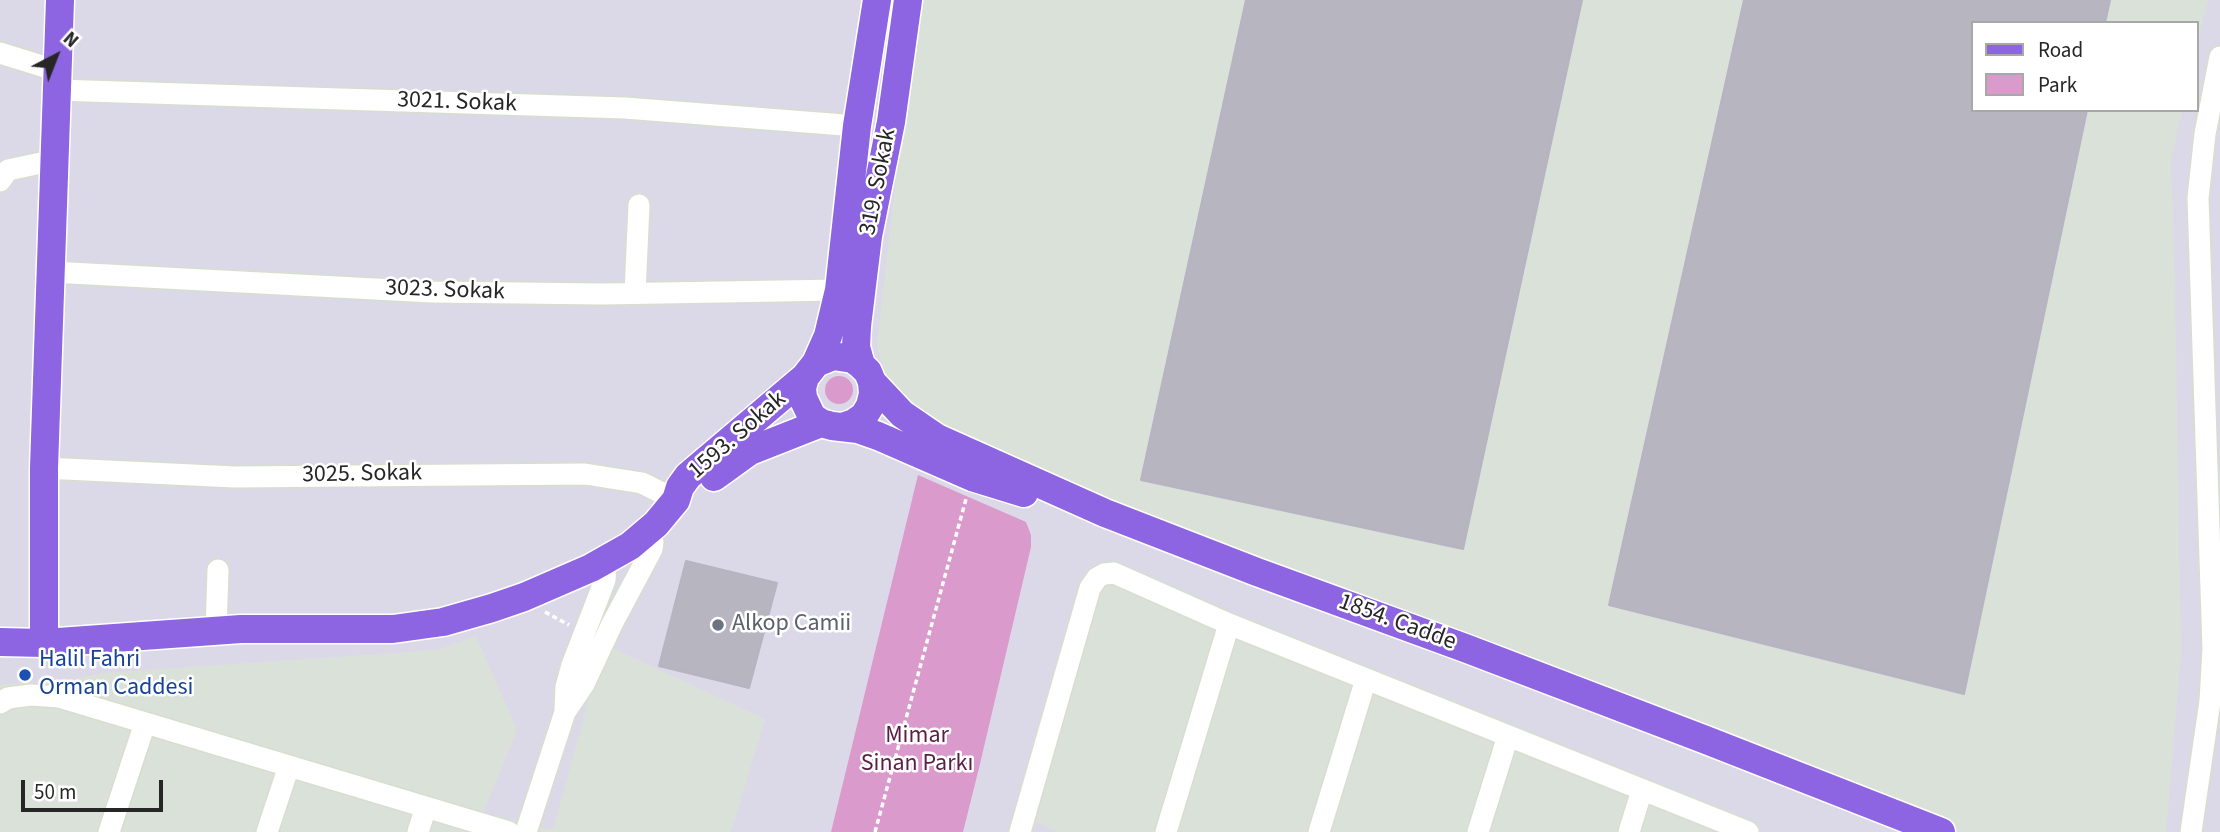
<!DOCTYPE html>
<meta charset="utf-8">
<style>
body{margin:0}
#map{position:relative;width:2220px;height:832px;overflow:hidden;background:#dbd9e8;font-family:"Source Sans 3",sans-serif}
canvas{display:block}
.legend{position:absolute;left:1971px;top:21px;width:228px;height:91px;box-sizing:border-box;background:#fff;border:2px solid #a8a8a8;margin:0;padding:9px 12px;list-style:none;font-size:21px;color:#262626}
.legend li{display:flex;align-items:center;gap:14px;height:35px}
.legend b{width:35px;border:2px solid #a8a8a8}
.north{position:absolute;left:21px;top:21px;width:70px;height:70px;-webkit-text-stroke:5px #fff;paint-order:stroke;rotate:42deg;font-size:19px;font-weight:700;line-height:28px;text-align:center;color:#262626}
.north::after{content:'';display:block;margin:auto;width:24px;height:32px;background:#262626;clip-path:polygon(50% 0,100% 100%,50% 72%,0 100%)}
.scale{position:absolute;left:21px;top:780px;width:142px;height:32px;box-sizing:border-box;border:4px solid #262626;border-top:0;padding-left:9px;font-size:21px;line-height:24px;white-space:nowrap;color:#262626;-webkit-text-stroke:5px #fff;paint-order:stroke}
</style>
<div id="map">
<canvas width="2220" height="832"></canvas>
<ul class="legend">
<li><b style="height:9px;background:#8d64e2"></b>Road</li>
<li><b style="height:19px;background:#da9acc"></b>Park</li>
</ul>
<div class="north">N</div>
<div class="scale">50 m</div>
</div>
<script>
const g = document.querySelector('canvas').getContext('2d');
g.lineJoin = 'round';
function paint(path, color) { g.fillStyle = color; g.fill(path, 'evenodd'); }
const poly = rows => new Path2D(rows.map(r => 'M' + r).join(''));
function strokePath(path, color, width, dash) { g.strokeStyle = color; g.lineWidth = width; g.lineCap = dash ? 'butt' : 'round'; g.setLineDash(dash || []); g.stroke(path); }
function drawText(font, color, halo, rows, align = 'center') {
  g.font = font + ' "Source Sans 3",sans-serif'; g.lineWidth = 5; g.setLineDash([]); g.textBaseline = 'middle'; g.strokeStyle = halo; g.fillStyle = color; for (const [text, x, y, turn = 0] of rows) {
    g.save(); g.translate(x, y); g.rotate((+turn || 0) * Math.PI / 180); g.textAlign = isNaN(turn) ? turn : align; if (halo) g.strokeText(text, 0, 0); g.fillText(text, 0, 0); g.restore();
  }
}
paint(poly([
 [916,0,2208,0,2197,46,2197,23,1973,23,1973,110,2182,110,2171,162,2175,286,2181,654,2166,832,1963,832,1508,658,989,453,934,424,903,398,886,375,877,346],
 [1104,574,1748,832,1059,832,1024,817],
 [476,636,517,730,483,813,553,830,604,644,765,719,731,832,0,832,0,685,54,681,69,685,73,679,105,673,438,650]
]), '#dae1d9');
paint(poly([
 '825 390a14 14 0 1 1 28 0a14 14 0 1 1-28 0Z',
 [918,475,1026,522,1031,535,1031,547,979,768,963,832,831,832]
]), '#da9acc');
const building = poly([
 [1246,0,1582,0,1463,549,1141,480,1246,0],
 [1744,0,2110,0,2105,23,1973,23,1973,110,2087,110,1964,694,1609,605,1744,0],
 [686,561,777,583,749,688,659,666,686,561]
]);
paint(building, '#b7b5c0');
strokePath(building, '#b6b3c3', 2);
const minor = poly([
 [0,53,58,71],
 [56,90,625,108,857,126],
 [0,181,8,170,55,160],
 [51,272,432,292,603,294,839,290],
 [635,293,639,205],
 [44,468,235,477,585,474,642,483,676,500],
 [216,631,218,570],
 [0,703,8,698,31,695,59,697,509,832],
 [565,710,566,687,572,665,605,580,606,568,602,562],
 [109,832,145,723],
 [267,832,289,766],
 [418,832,426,807],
 [526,832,565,712,584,684,612,624,652,549,653,542,648,531],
 [1020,832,1090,588,1097,578,1104,574,1114,573,1229,624,1748,832],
 [1166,832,1229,624],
 [1319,832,1366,679],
 [1478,832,1508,736],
 [1629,832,1642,790],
 [2191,832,2210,701,2213,649,2198,198,2205,134,2220,57]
]);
const major = poly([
 [816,363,828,336,839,290,857,126,877,0],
 [861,365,856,347,857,326,868,236,891,122,908,0],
 [872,382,902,414,937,438,1105,513,1257,572,1465,648,1706,740,1941,832],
 [843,427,854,423,864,416,870,406,873,394,872,382,868,372,861,365,853,359,833,356,816,363,805,377,802,388,803,398,812,417,821,423,832,426,858,429,878,436,972,477,1024,493],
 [714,477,750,451,821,423],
 [0,642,44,643,241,629,393,629,443,622,492,608,524,597,591,568,630,546,656,524,676,500,680,487,688,476,805,377],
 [44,643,44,468,60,0]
]);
strokePath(minor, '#d8dece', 24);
strokePath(major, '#fff', 31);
strokePath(poly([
 [545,612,569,625],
 [875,832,966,499]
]), '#fff', 3.5, [5, 3.5]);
strokePath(minor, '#fff', 21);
strokePath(major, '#8d64e2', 28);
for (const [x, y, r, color] of [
 [718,625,7,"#6b7280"],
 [25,675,7,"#1a4fb4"]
]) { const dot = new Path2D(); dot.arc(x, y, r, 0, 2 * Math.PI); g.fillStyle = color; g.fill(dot); strokePath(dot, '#fff', 2.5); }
drawText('24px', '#262626', '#fff', [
 ["3021. Sokak",457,103,2],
 ["319. Sokak",879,182,-79],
 ["3023. Sokak",445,291,2],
 ["1593. Sokak",738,436,-41],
 ["3025. Sokak",362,475,-1],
 ["1854. Cadde",1397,623,20]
]);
drawText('24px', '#5b616d', '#fff', [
 ["Alkop Camii",732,625]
], 'left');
drawText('24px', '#164399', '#fff', [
 ["Halil Fahri",39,661],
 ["Orman Caddesi",39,689]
], 'left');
drawText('24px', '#5b1f46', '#fff', [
 ["Mimar",917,737],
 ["Sinan Parkı",917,765]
]);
</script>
